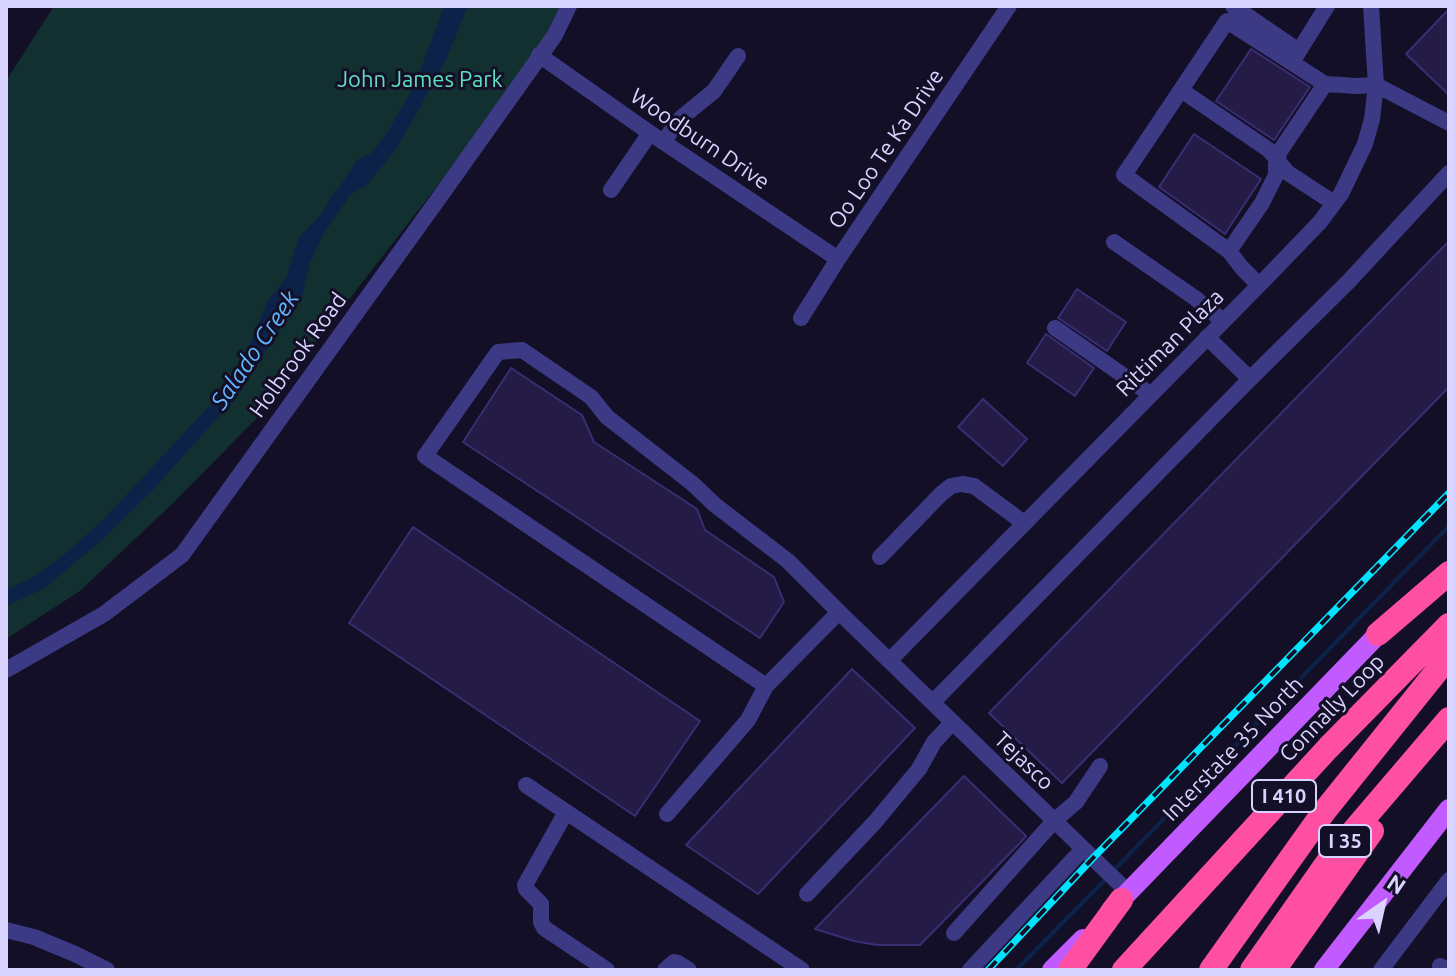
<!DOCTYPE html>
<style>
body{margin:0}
#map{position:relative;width:1455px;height:976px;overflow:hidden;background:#130f26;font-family:Ubuntu,sans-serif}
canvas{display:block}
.frame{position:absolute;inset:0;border:8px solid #d9d4ff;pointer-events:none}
.north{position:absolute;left:1343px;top:864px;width:80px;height:80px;-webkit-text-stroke:6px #130f26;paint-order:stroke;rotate:34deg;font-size:22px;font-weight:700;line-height:32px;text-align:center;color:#d9d4ff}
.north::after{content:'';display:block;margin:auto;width:28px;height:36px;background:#d9d4ff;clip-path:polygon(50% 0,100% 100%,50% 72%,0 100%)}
</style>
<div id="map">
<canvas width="1455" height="976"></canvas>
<div class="frame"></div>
<div class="north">N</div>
</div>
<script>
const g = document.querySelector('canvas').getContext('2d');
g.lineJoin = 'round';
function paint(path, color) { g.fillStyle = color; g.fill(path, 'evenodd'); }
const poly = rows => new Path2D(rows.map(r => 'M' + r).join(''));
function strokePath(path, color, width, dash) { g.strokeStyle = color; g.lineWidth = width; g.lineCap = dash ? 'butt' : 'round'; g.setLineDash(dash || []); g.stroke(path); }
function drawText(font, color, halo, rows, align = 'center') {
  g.font = font + ' Ubuntu,sans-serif'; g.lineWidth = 6; g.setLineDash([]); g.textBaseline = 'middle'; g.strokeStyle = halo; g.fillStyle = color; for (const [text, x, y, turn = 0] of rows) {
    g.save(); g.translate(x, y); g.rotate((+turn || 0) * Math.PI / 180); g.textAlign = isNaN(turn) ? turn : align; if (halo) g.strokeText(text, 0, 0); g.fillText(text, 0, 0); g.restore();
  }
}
paint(poly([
 [54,6,564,6,539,55,257,418,172,504,80,591,6,639,6,81]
]), '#12302f');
paint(poly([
 [444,6,468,6,445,62,397,148,367,185,351,194,324,233,310,262,302,295,237,396,151,492,103,539,45,588,6,606,6,590,35,576,65,554,103,520,212,403,243,360,268,300,286,278,299,237,323,212,329,199,341,185,357,160,368,155,375,149,390,128,416,83]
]), '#0c2248');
strokePath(poly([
 [1113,871,1449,526],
 [1016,970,1107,878]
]), '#0c2248', 4);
const building = poly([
 [1449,9,1449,95,1406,54,1449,9],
 [1251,49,1310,87,1274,140,1216,101,1251,49],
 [1194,134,1261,179,1225,234,1159,187,1194,134],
 [1449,241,1449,387,1062,783,989,713,1449,241],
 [1077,289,1126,322,1107,351,1058,318,1077,289],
 [1046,334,1094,368,1075,396,1027,363,1046,334],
 [511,368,582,415,594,442,697,509,705,530,774,577,784,602,760,638,463,442,511,368],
 [983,399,1027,439,1003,466,958,427,983,399],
 [413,527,700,721,635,816,349,623,413,527],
 [852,669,915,728,758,894,686,845,852,669],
 [964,776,1026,836,1021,842,920,945,877,945,854,941,815,929,964,776]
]);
paint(building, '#241b47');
strokePath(building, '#3b2d73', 2);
strokePath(poly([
 [1233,6,1299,51],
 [539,55,650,133,838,259],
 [1294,59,1327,6],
 [1181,90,1269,150,1288,173,1334,203],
 [663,142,681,118,714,91,738,56],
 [611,190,650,133],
 [1114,242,1195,298,1223,321],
 [1229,251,1262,203,1276,175,1276,164,1280,151,1325,84],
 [1259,285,1242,268,1229,251,1124,175,1227,21,1325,84,1357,86,1376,85,1449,123],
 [801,318,838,259,1009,6],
 [1055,328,1150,394],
 [1250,379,1349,281,1449,173],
 [880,557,941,494,951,486,962,484,974,486,1024,523],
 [839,612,788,561,715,505,693,484,607,417,591,397,522,350,498,352,425,456,766,686,839,612,1128,892],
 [890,660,1268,276,1320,222,1341,194,1365,144,1372,119,1376,85,1371,6],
 [6,670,104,614,182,555,439,198,555,35,569,6],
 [933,702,1250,379,1207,337],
 [526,785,802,970],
 [566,812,525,885,526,889,541,904,541,922,544,928,607,970],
 [667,814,748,720,766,686],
 [807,894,875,822,919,769,934,742,953,722],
 [6,930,34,937,75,954,107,970],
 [954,933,1054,821,1076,802,1100,766],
 [1440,966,1447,970],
 [665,970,674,962,678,963,689,970],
 [970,970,1083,849],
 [1381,970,1449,880]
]), '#3d3a85', 16);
strokePath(poly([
 [1111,910,1389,623],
 [1052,970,1083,939],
 [1324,970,1449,809]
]), '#c25bff', 20);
strokePath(poly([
 [1378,634,1449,573],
 [1070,970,1121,900],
 [1124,970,1328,748,1449,625],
 [1211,970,1323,813,1449,656],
 [1252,970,1332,856,1449,719],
 [1274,970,1372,831]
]), '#ff4fa3', 24);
const rail = poly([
 [988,970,1093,858,1449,493]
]);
strokePath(rail, '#00e5ff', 7);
strokePath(rail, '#130f26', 4, [12]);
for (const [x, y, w] of [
 [1284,796,64],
 [1345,841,52]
]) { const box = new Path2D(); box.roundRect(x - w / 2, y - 16, w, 32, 6); g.fillStyle = '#130f26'; g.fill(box); strokePath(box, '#d9d4ff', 2); }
drawText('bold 20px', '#d9d4ff', null, [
 ["I 410",1284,796],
 ["I 35",1345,841]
]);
drawText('22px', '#5fe0c0', '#130f26', [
 ["John James Park",420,80]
]);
drawText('22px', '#d9d4ff', '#130f26', [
 ["Woodburn Drive",700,139,34],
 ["Oo Loo Te Ka Drive",886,149,-56],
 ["Rittiman Plaza",1170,343,-45],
 ["Holbrook Road",298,355,-54],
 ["Connally Loop",1332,708,-46],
 ["Interstate 35 North",1233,749,-46],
 ["Tejasco",1024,761,44]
]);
drawText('italic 24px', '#62b6ff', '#130f26', [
 ["Salado Creek",255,350,-56]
]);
</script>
